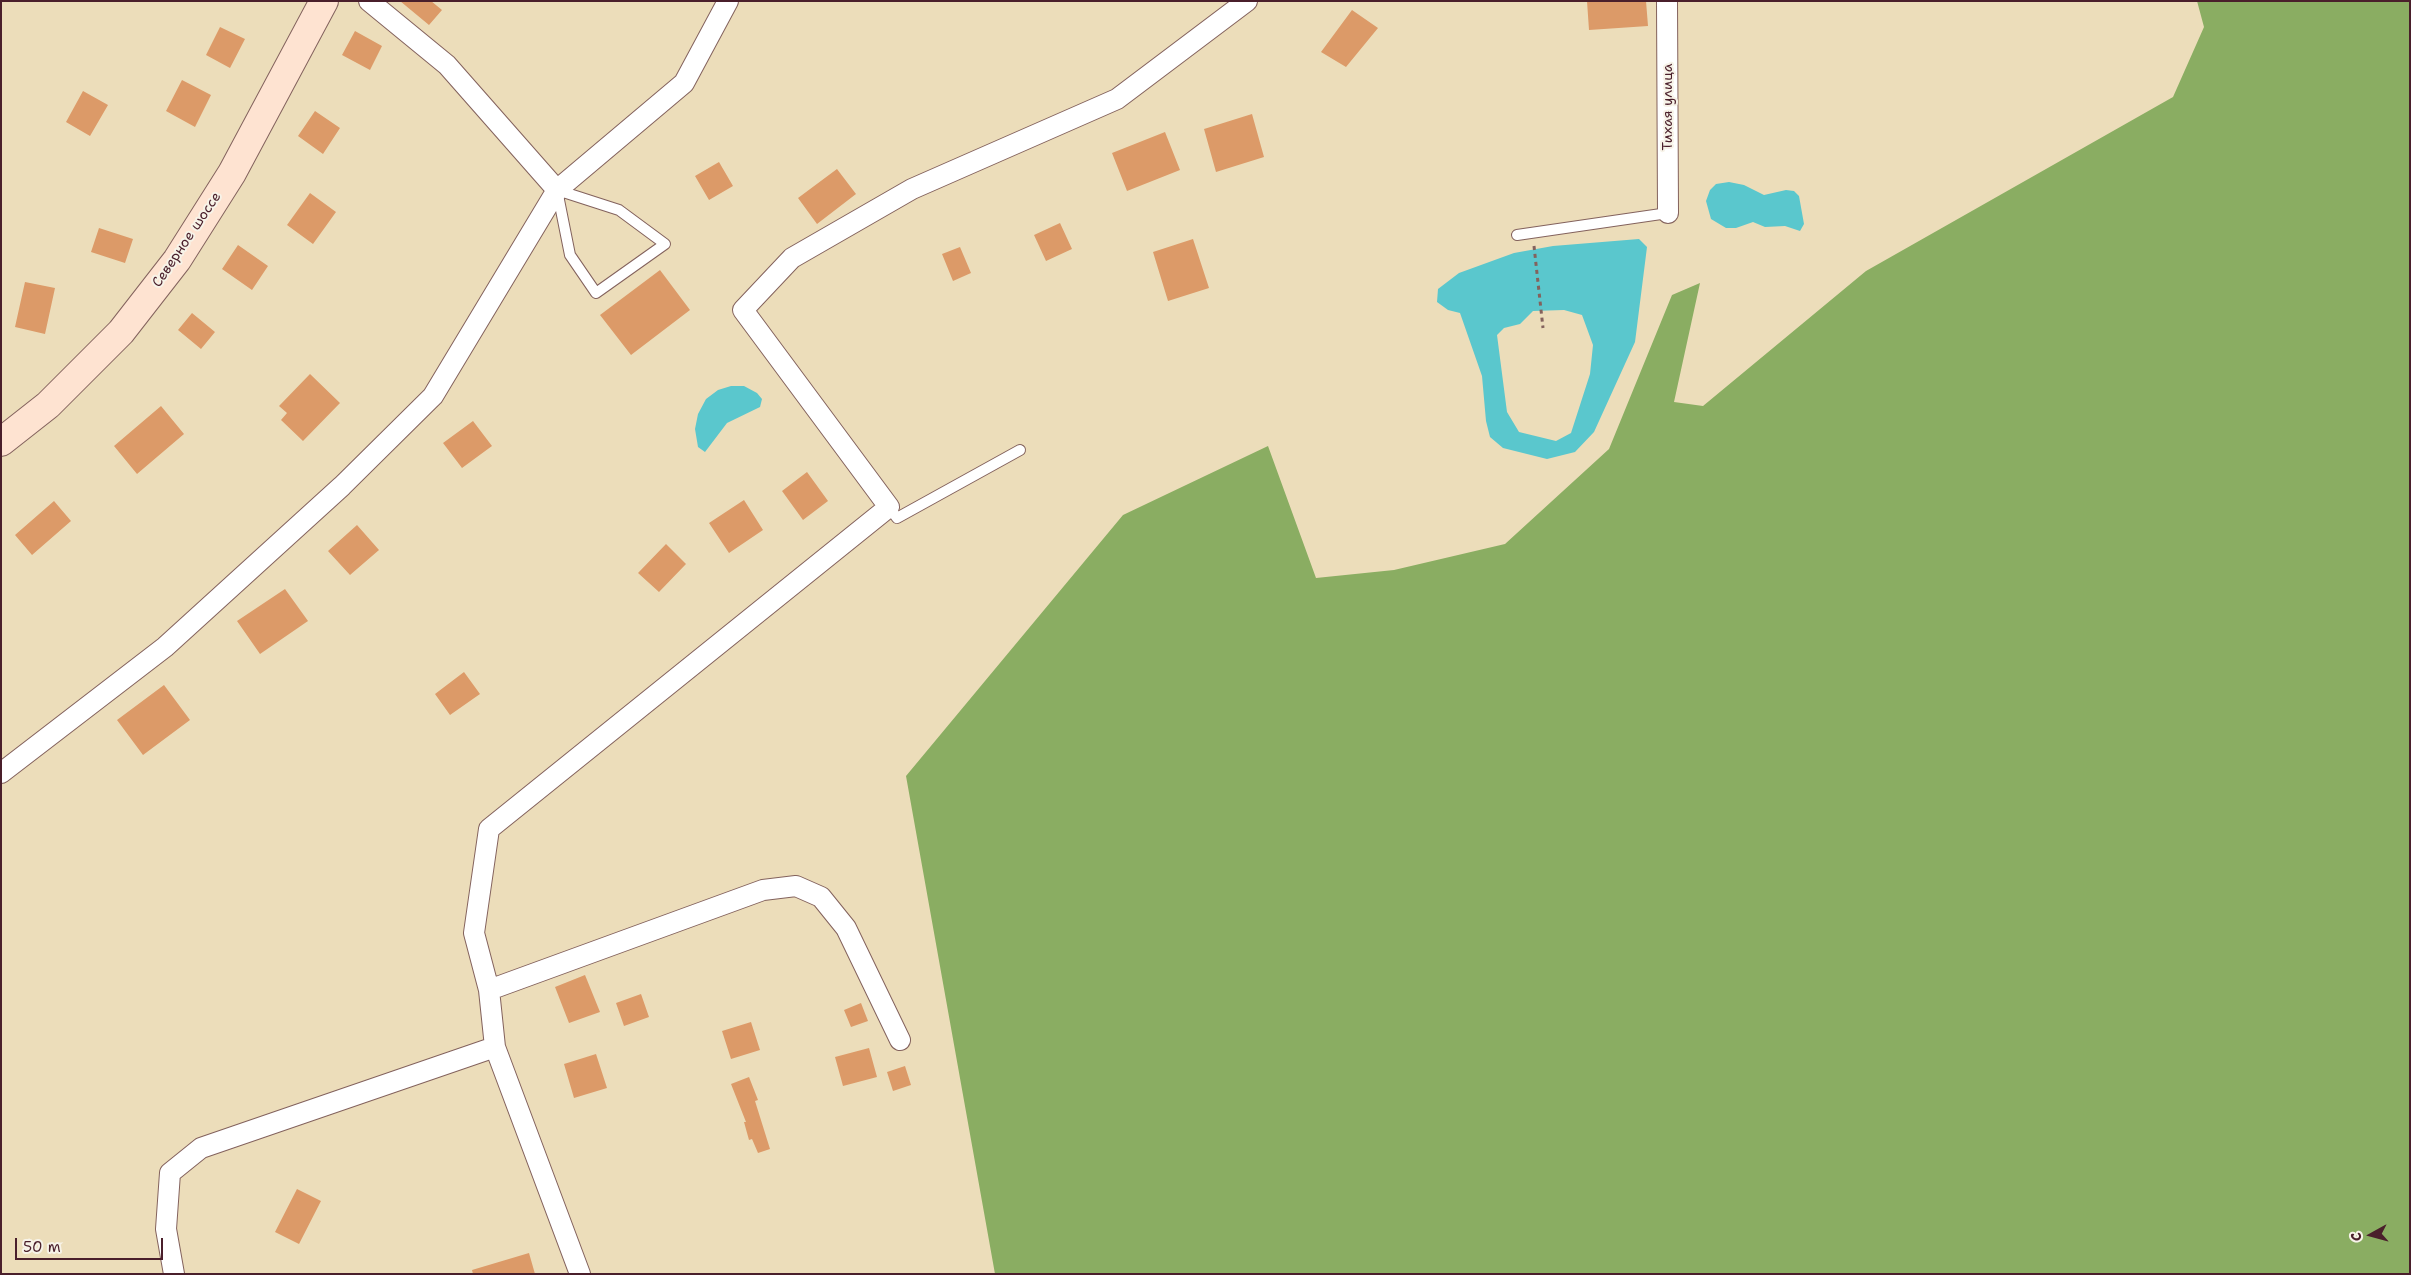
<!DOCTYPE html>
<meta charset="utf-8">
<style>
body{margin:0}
#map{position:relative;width:2411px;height:1275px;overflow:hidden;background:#ecddba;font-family:"Shantell Sans",sans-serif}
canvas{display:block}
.frame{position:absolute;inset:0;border:2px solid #4a1f2b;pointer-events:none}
.north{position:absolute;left:2346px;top:1210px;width:50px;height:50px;-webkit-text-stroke:4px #f7f3e8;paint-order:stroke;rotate:263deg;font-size:14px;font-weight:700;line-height:20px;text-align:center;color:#4a1f2b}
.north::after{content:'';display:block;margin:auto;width:18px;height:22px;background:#4a1f2b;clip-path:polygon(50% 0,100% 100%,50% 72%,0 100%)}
.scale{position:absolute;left:15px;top:1238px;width:148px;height:22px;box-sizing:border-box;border:2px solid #4a1f2b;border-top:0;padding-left:6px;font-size:15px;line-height:18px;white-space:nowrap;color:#4a1f2b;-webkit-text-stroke:4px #f7f3e8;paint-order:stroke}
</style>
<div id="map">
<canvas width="2411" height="1275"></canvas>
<div class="frame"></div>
<div class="north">С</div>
<div class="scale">50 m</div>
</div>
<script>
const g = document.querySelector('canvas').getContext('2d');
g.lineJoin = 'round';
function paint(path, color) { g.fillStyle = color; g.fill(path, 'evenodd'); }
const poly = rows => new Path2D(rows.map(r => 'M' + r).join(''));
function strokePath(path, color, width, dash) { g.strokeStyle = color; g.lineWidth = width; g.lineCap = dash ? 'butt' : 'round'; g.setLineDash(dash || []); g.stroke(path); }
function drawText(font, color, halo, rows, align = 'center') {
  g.font = font + ' "Shantell Sans",sans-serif'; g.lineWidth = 4; g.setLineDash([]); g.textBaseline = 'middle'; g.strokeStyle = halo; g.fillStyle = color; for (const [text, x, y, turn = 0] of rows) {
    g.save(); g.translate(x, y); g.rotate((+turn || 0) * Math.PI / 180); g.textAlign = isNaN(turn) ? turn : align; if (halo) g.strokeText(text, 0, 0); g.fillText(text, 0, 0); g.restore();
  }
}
paint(poly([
 [2197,1,2410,1,2410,1274,995,1274,906,776,1123,515,1268,446,1316,578,1394,570,1505,544,1609,449,1672,295,1700,283,1674,402,1703,406,1866,271,2173,97,2204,27]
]), '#8aad62');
paint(poly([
 [1729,182,1744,185,1764,195,1786,190,1794,191,1799,196,1804,224,1800,231,1785,226,1765,227,1753,222,1736,228,1726,228,1711,219,1706,201,1710,190,1716,184],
 [1639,239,1647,247,1635,342,1594,432,1575,452,1547,459,1503,448,1490,437,1486,421,1482,376,1460,313,1448,310,1437,302,1438,289,1459,273,1514,253,1553,246],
 [1564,310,1582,315,1593,345,1590,374,1571,433,1556,441,1519,432,1507,412,1497,335,1504,328,1520,324,1533,311],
 [731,386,744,386,757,393,762,399,760,407,727,423,705,452,698,447,695,429,698,414,706,399,718,390]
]), '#5ac7cd');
paint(poly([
 [400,1,431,1,442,10,429,25],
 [1587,1,1646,1,1648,26,1589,30],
 [1352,10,1378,28,1346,67,1321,52],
 [220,27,245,39,230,68,206,55],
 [355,31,382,46,370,70,342,55],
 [182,80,211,95,195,127,166,111],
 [83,91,108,105,90,136,66,122],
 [315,111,340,128,323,154,298,136],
 [1252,114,1264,157,1216,172,1204,129],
 [1165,132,1180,170,1127,191,1112,153],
 [719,162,733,186,709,200,695,176],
 [837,169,856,194,817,224,798,198],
 [310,193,336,212,313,244,287,225],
 [1060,223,1072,249,1046,261,1034,235],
 [99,228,133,239,125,263,91,252],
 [1193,239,1209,288,1168,301,1153,252],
 [238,245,268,266,252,290,222,269],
 [960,247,971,273,953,281,942,254],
 [660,270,690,310,631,355,600,315],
 [25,282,55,288,45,334,15,327],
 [192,313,215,332,201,349,178,330],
 [310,374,340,403,303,441,281,420,287,413,279,406],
 [161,406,184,434,137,474,114,446],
 [473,421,492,446,462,468,443,443],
 [807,472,828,501,803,520,782,491],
 [744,500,763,530,729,553,709,523],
 [54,501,71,521,32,555,15,535],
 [357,525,379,550,350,575,328,551],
 [666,544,686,564,659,592,638,573],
 [285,589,308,621,260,654,237,621],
 [464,672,480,694,450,715,435,694],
 [164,685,190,720,143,755,117,720],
 [585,975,600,1012,569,1023,555,987],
 [641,994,649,1017,624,1026,616,1003],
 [861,1003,868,1021,851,1027,844,1010],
 [751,1022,760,1050,731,1059,722,1031],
 [869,1048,877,1077,843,1086,835,1057],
 [596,1054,607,1088,574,1098,564,1064],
 [905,1066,911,1085,893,1091,887,1072],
 [749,1077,758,1100,755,1101,770,1149,758,1153,752,1139,749,1140,744,1122,746,1122,731,1084],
 [297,1189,321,1201,299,1244,275,1232],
 [529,1253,535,1274,473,1274,472,1270]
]), '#dc9a68');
const service = poly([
 [557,190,619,210,665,244,596,293,570,255,557,190],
 [1517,235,1668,213],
 [889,507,897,518,1020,450]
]);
const minor = poly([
 [369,1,447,65,557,190],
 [1667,1,1668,213],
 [1,773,165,647,342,486,433,396,557,190,684,83,728,1],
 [489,990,763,890,796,886,821,897,846,928,900,1040],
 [174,1274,166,1229,170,1173,201,1148,495,1047],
 [580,1274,495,1047,489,990,474,933,489,829,889,507,743,310,792,258,912,189,1117,99,1247,1]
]);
const secondary = poly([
 [1,442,48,405,121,332,177,260,232,173,324,1]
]);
strokePath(service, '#83625d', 12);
strokePath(minor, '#83625d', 22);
strokePath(secondary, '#83625d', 30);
strokePath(poly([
 [1534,246,1543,328]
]), '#83625d', 3, [4, 4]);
strokePath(service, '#fff', 10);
strokePath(minor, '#fff', 20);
strokePath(secondary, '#fee3d1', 28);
drawText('14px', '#4a1f2b', '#f7f3e8', [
 ["Тихая улица",1668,107,-90],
 ["Северное шоссе",187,240,-56]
]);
</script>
